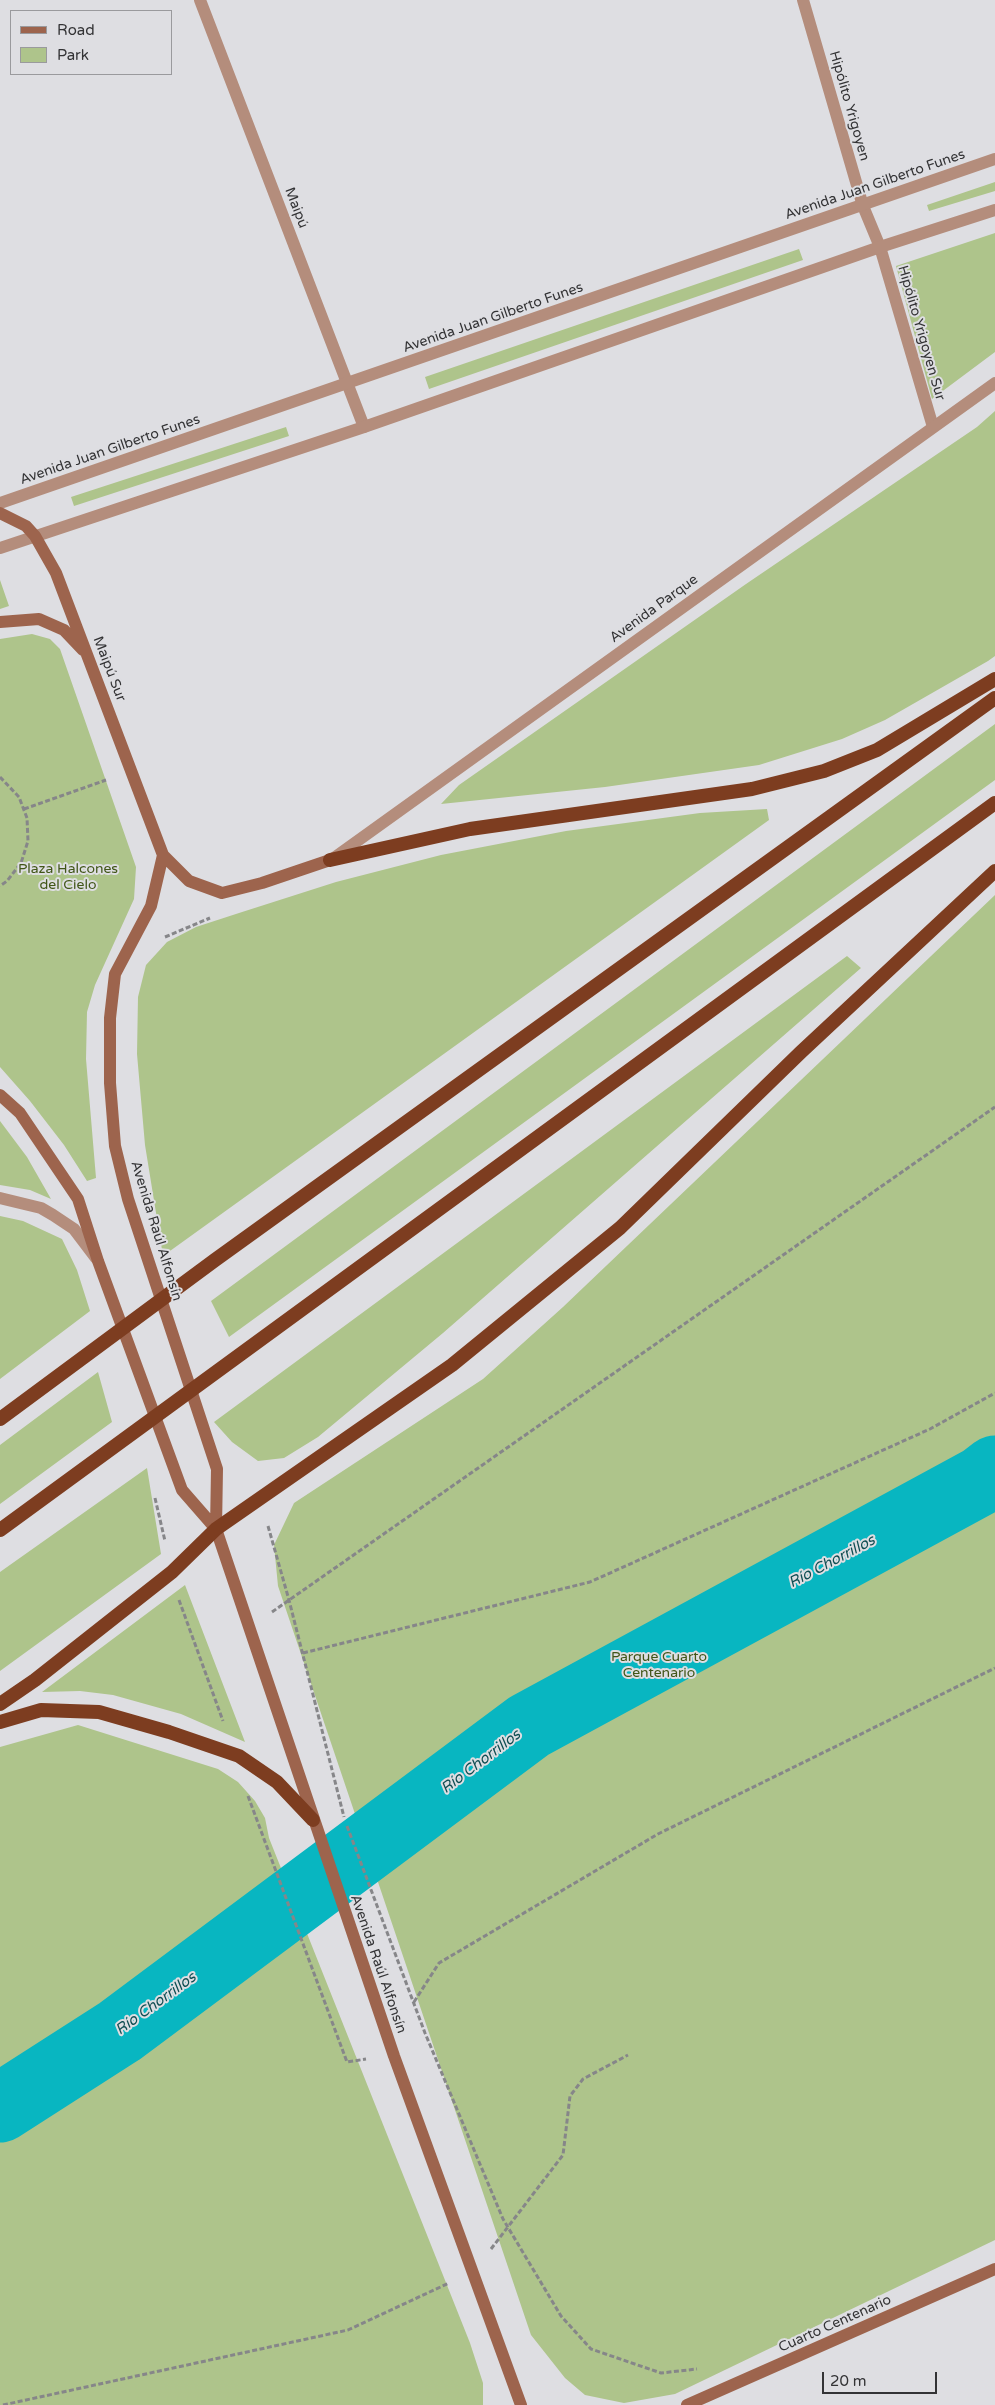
<!DOCTYPE html>
<meta charset="utf-8">
<style>
body{margin:0}
#map{position:relative;width:995px;height:2405px;overflow:hidden;background:#dedee2;font-family:"Varela Round",sans-serif}
canvas{display:block}
.legend{position:absolute;left:10px;top:10px;width:162px;height:65px;box-sizing:border-box;background:#dedee2;border:1px solid #9a9a9d;margin:0;padding:6px 9px;list-style:none;font-size:15px;color:#333335}
.legend li{display:flex;align-items:center;gap:10px;height:25px}
.legend b{width:25px;border:1px solid #9a9a9d}
.scale{position:absolute;left:822px;top:2372px;width:115px;height:22px;box-sizing:border-box;border:2px solid #333335;border-top:0;padding-left:6px;font-size:15px;line-height:18px;white-space:nowrap;color:#333335;-webkit-text-stroke:4px #dedee2;paint-order:stroke}
</style>
<div id="map">
<canvas width="995" height="2405"></canvas>
<ul class="legend">
<li><b style="height:6px;background:#9d644d"></b>Road</li>
<li><b style="height:14px;background:#aec48b"></b>Park</li>
</ul>
<div class="scale">20 m</div>
</div>
<script>
const g = document.querySelector('canvas').getContext('2d');
g.lineJoin = 'round';
function paint(path, color) { g.fillStyle = color; g.fill(path, 'evenodd'); }
const poly = rows => new Path2D(rows.map(r => 'M' + r).join(''));
function strokePath(path, color, width, dash) { g.strokeStyle = color; g.lineWidth = width; g.lineCap = dash ? 'butt' : 'round'; g.setLineDash(dash || []); g.stroke(path); }
function drawText(font, color, halo, rows, align = 'center') {
  g.font = font + ' "Varela Round",sans-serif'; g.lineWidth = 4; g.setLineDash([]); g.textBaseline = 'middle'; g.strokeStyle = halo; g.fillStyle = color; for (const [text, x, y, turn = 0] of rows) {
    g.save(); g.translate(x, y); g.rotate((+turn || 0) * Math.PI / 180); g.textAlign = isNaN(turn) ? turn : align; if (halo) g.strokeText(text, 0, 0); g.fillText(text, 0, 0); g.restore();
  }
}
paint(poly([
 [995,182,995,191,929,211,927,205],
 [995,233,995,352,932,399,896,266],
 [799,249,803,260,429,389,425,377],
 [995,411,995,656,988,661,885,720,842,739,759,765,605,787,441,804,459,785,746,584,977,427],
 [286,427,289,436,74,506,71,497],
 [0,580,9,606,0,609],
 [32,634,50,639,60,649,136,867,134,899,95,985,87,1012,86,1059,96,1178,87,1181,64,1145,30,1101,0,1067,0,639],
 [995,724,995,780,229,1337,211,1301],
 [767,809,769,820,163,1256,145,1145,137,1054,138,997,146,965,167,942,196,927,239,913,336,882,441,855,566,831,700,813],
 [995,895,995,2240,675,2394,624,2403,585,2395,565,2378,531,2335,278,1586,274,1545,294,1503,483,1379,563,1307],
 [847,956,861,968,443,1333,318,1437,284,1458,258,1461,232,1442,214,1422],
 [0,1121,27,1157,51,1199,30,1190,0,1185],
 [0,1216,23,1221,62,1239,77,1270,90,1311,0,1379],
 [98,1372,112,1422,0,1504,0,1445],
 [147,1468,161,1554,0,1671,0,1572],
 [185,1585,245,1742,181,1714,113,1695,80,1691,42,1692],
 [78,1725,218,1769,238,1782,255,1801,265,1818,269,1838,470,2343,483,2383,483,2405,0,2405,0,1747]
]), '#aec48b');
strokePath(poly([
 [0,2108,120,2031,529,1726,982,1480,995,1470]
]), '#08b6c1', 69);
strokePath(poly([
 [0,777,19,797,27,818,28,841,21,863,7,881,0,886],
 [24,809,106,780],
 [165,937,210,918],
 [155,1498,165,1541],
 [268,1526,289,1600,344,1817],
 [179,1600,223,1721],
 [272,1612,995,1107],
 [303,1653,590,1582,930,1429,995,1393],
 [248,1796,347,2062,366,2059],
 [347,1826,425,2033,503,2219,561,2316,591,2349,661,2373,697,2369],
 [414,2002,439,1963,658,1834,995,1668],
 [491,2249,563,2155,570,2096,583,2079,628,2055],
 [3,2405,348,2330,449,2283]
]), '#868689', 3, [5, 2.5]);
strokePath(poly([
 [880,247,933,427]
]), '#b48d7c', 12);
strokePath(poly([
 [200,0,364,427],
 [803,0,863,206,880,247]
]), '#b48d7c', 12);
strokePath(poly([
 [0,503,995,159],
 [0,548,364,427,880,247,995,210],
 [331,860,995,383],
 [0,1198,41,1208,53,1215,74,1229,96,1258]
]), '#b48d7c', 12);
strokePath(poly([
 [0,513,26,526,35,536,56,573,163,855,189,881,222,893,262,883,330,860],
 [0,622,39,619,64,630,83,650],
 [163,855,151,906,115,974,110,1018,110,1083,115,1146,128,1199,217,1469,216,1529,394,2056,521,2405],
 [0,1095,20,1113,78,1199,98,1261,182,1490,216,1529],
 [687,2405,995,2269]
]), '#9d644d', 12);
strokePath(poly([
 [330,860,470,829,752,789,824,771,877,750,995,679],
 [0,1419,215,1260,995,698],
 [0,1530,995,803],
 [0,1704,35,1680,172,1572,216,1529,452,1365,620,1228,801,1052,995,871],
 [0,1722,41,1710,99,1712,169,1732,239,1756,277,1782,313,1820]
]), '#7d3d20', 14);
drawText('14px', '#333335', '#dedee2', [
 ["Hipólito Yrigoyen",849,106,74],
 ["Avenida Juan Gilberto Funes",875,185,-19],
 ["Maipú",296,208,69],
 ["Avenida Juan Gilberto Funes",493,318,-19],
 ["Hipólito Yrigoyen Sur",921,333,74],
 ["Avenida Juan Gilberto Funes",110,450,-19],
 ["Avenida Parque",654,609,-36],
 ["Maipú Sur",109,669,69],
 ["Avenida Raúl Alfonsín",156,1231,73],
 ["Avenida Raúl Alfonsín",378,1964,71],
 ["Cuarto Centenario",835,2324,-24]
]);
drawText('14px', '#415618', '#dedee2', [
 ["Plaza Halcones",68,869],
 ["del Cielo",68,885],
 ["Parque Cuarto",659,1657],
 ["Centenario",659,1673]
]);
drawText('italic 15px', '#0f4d52', '#dedee2', [
 ["Río Chorrillos",832,1562,-28],
 ["Río Chorrillos",481,1762,-37],
 ["Río Chorrillos",156,2004,-36]
]);
</script>
